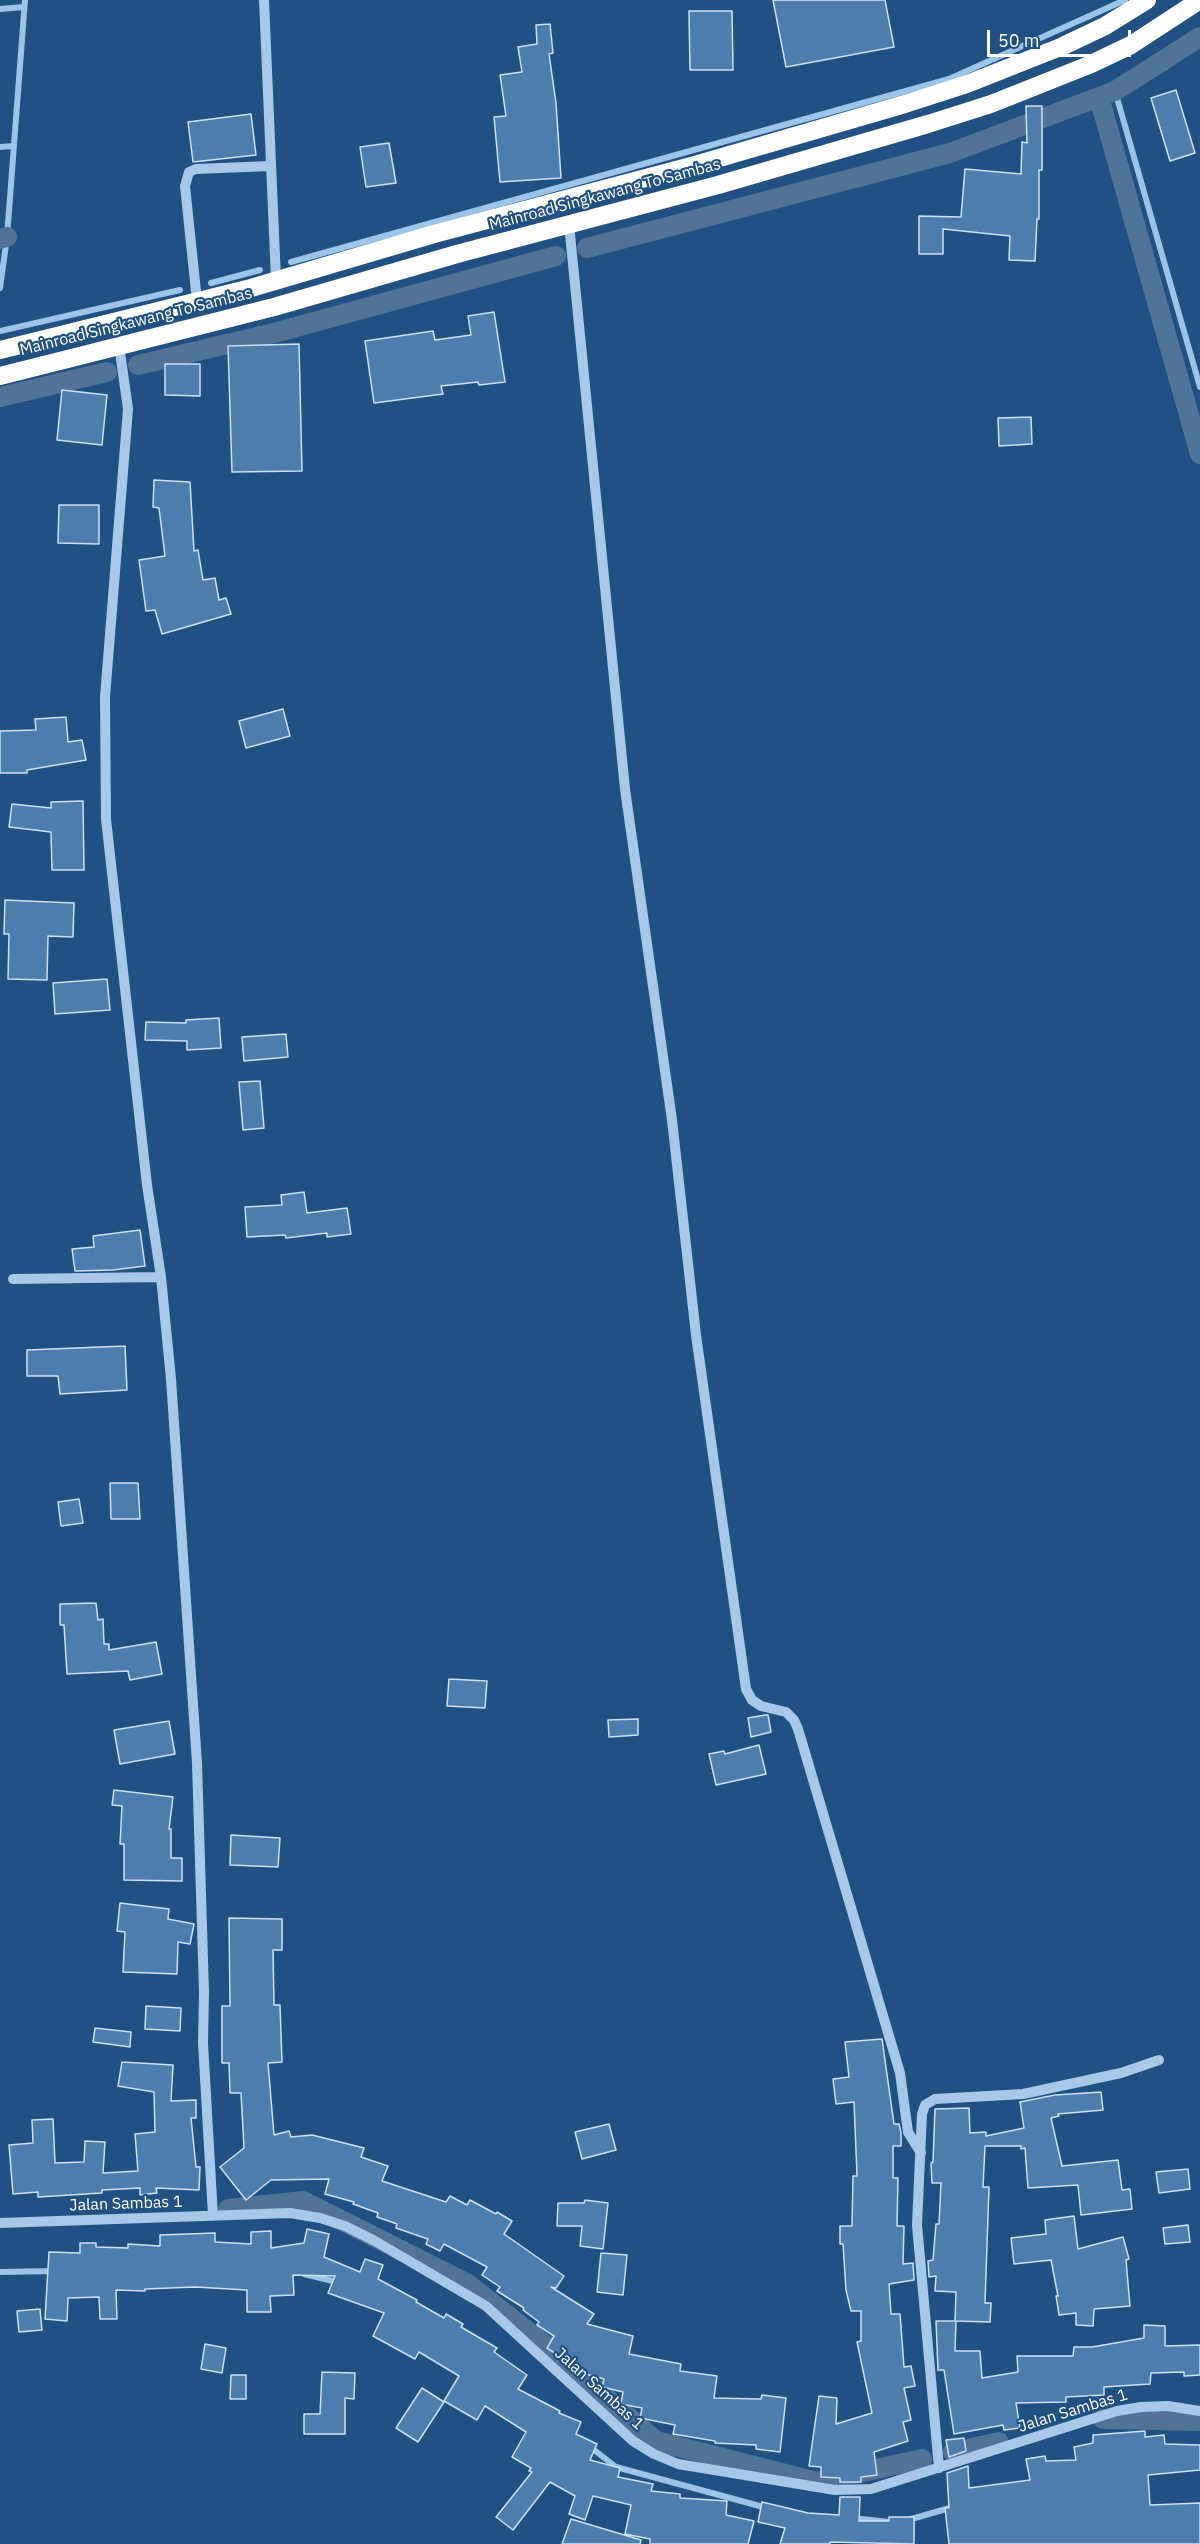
<!DOCTYPE html>
<style>
body{margin:0}
#map{position:relative;width:1200px;height:2544px;overflow:hidden;background:#205182;font-family:"IBM Plex Sans",sans-serif}
canvas{display:block}
.scale{position:absolute;left:987px;top:30px;width:144px;height:27px;box-sizing:border-box;border:3px solid #fff;border-top:0;padding-left:8px;font-size:18px;line-height:21px;white-space:nowrap;color:#fff;-webkit-text-stroke:4px #205182;paint-order:stroke}
</style>
<div id="map">
<canvas width="1200" height="2544"></canvas>
<div class="scale">50 m</div>
</div>
<script>
const g = document.querySelector('canvas').getContext('2d');
g.lineJoin = 'round';
const poly = rows => new Path2D(rows.map(r => 'M' + r).join(''));
function strokePath(path, color, width, dash) { g.strokeStyle = color; g.lineWidth = width; g.lineCap = dash ? 'butt' : 'round'; g.setLineDash(dash || []); g.stroke(path); }
function paint(path, color) { g.fillStyle = color; g.fill(path, 'evenodd'); }
function drawText(font, color, halo, rows, align = 'center') {
  g.font = font + ' "IBM Plex Sans",sans-serif'; g.lineWidth = 4.5; g.setLineDash([]); g.textBaseline = 'middle'; g.strokeStyle = halo; g.fillStyle = color; for (const [text, x, y, turn = 0] of rows) {
    g.save(); g.translate(x, y); g.rotate((+turn || 0) * Math.PI / 180); g.textAlign = isNaN(turn) ? turn : align; if (halo) g.strokeText(text, 0, 0); g.fillText(text, 0, 0); g.restore();
  }
}
strokePath(poly([
 [0,9,24,7],
 [1115,91,1200,387],
 [0,147,13,146],
 [291,262,949,79,1125,0],
 [211,283,260,270],
 [0,288,7,237,25,0],
 [0,331,180,290],
 [0,2272,55,2271],
 [304,2274,341,2283],
 [589,2446,616,2467,767,2508],
 [852,2518,889,2522],
 [908,2520,953,2507]
]), '#9ac4ea', 6);
strokePath(poly([
 [1099,97,1200,454],
 [0,239,7,237],
 [587,248,950,153,1115,91,1200,37],
 [138,365,274,333,556,256],
 [0,397,107,372],
 [228,2209,303,2201,468,2284,549,2348,656,2441,817,2482,922,2459],
 [1103,2419,1200,2421],
 [953,2452,999,2442]
]), '#507397', 20);
const building = poly([
 [773,0,885,0,894,47,786,67,773,0],
 [689,11,732,11,733,70,690,70,689,11],
 [550,24,553,53,549,54,556,103,561,178,500,182,494,117,506,116,500,75,522,72,518,47,537,44,536,25,550,24],
 [1176,90,1195,153,1170,161,1151,98,1176,90],
 [1026,106,1042,106,1042,170,1039,170,1039,219,1037,219,1035,261,1009,260,1010,236,943,229,943,254,919,254,919,216,961,217,965,169,1021,174,1022,142,1027,143,1026,106],
 [251,114,256,155,193,162,188,122,251,114],
 [389,143,396,183,366,187,360,147,389,143],
 [494,312,505,382,479,385,478,382,441,386,443,394,374,403,365,341,433,331,435,340,471,335,468,316,494,312],
 [299,344,302,471,232,472,228,346,299,344],
 [165,364,200,364,200,396,165,395,165,364],
 [62,390,107,395,102,445,57,440,62,390],
 [1031,417,1032,444,999,446,998,418,1031,417],
 [154,480,190,482,194,551,198,550,203,580,215,578,219,600,226,598,231,614,162,634,155,610,146,611,139,560,165,556,159,508,153,507,154,480],
 [59,505,99,505,99,544,58,543,59,505],
 [283,709,290,736,246,748,239,721,283,709],
 [66,717,68,742,82,740,86,760,27,770,27,773,0,773,0,731,36,730,35,719,66,717],
 [83,801,84,870,52,870,51,832,9,827,12,804,51,808,51,802,83,801],
 [5,900,74,903,73,937,48,936,47,980,8,979,9,934,4,934,5,900],
 [107,979,110,1010,55,1014,53,983,107,979],
 [219,1018,221,1048,187,1050,187,1041,145,1040,146,1022,186,1023,186,1020,219,1018],
 [286,1034,288,1057,244,1061,242,1037,286,1034],
 [260,1081,264,1128,243,1130,239,1082,260,1081],
 [304,1192,307,1213,347,1208,351,1234,327,1237,327,1233,286,1238,285,1235,247,1237,245,1207,282,1205,281,1195,304,1192],
 [140,1230,145,1266,113,1270,75,1271,72,1249,94,1247,93,1236,140,1230],
 [125,1346,127,1390,60,1394,58,1376,27,1376,27,1350,125,1346],
 [110,1483,138,1483,140,1519,111,1519,110,1483],
 [79,1499,83,1523,61,1526,58,1502,79,1499],
 [96,1603,98,1620,103,1619,104,1644,109,1644,109,1650,156,1642,162,1674,130,1680,128,1671,67,1674,64,1625,60,1625,60,1604,96,1603],
 [449,1679,487,1681,485,1708,447,1706,449,1679],
 [765,1715,768,1715,771,1732,751,1737,748,1718,765,1715],
 [638,1719,638,1735,609,1737,608,1720,638,1719],
 [169,1721,175,1754,120,1764,114,1730,169,1721],
 [759,1745,766,1774,716,1785,709,1754,724,1751,725,1754,759,1745],
 [114,1790,173,1797,169,1829,171,1829,171,1858,182,1858,182,1881,124,1880,124,1844,120,1844,122,1806,112,1805,114,1790],
 [231,1835,280,1838,278,1867,230,1865,231,1835],
 [120,1903,169,1909,168,1919,194,1924,190,1944,178,1942,177,1974,123,1972,125,1932,117,1931,120,1903],
 [229,1918,282,1919,282,1950,273,1950,274,2005,280,2005,282,2062,268,2063,274,2135,289,2131,291,2137,312,2135,364,2148,361,2157,388,2166,382,2181,446,2202,450,2196,467,2205,470,2200,496,2214,497,2212,512,2221,504,2234,564,2276,556,2288,551,2287,594,2314,587,2324,633,2336,629,2354,681,2364,680,2371,717,2376,714,2398,761,2399,762,2395,786,2398,780,2452,756,2449,756,2445,715,2443,715,2441,673,2434,675,2425,640,2418,642,2408,621,2404,623,2392,602,2387,604,2379,589,2375,547,2348,554,2336,537,2325,539,2322,523,2310,524,2308,497,2291,500,2287,482,2275,487,2267,444,2244,440,2251,426,2244,428,2239,396,2228,397,2224,377,2217,378,2213,353,2204,354,2202,325,2194,329,2179,271,2180,246,2200,220,2167,244,2148,241,2093,230,2093,229,2063,222,2063,222,2006,230,2006,229,1918],
 [146,2006,181,2008,180,2031,145,2029,146,2006],
 [95,2028,131,2032,130,2047,93,2042,95,2028],
 [882,2039,894,2124,899,2124,901,2133,901,2146,893,2146,893,2178,898,2178,897,2226,904,2226,903,2264,913,2263,914,2280,889,2284,891,2314,900,2314,904,2367,911,2366,915,2386,904,2388,911,2420,903,2422,908,2441,874,2452,877,2475,861,2477,861,2482,840,2482,840,2478,821,2477,821,2467,809,2466,819,2396,837,2398,836,2424,872,2413,857,2342,861,2341,861,2311,851,2311,846,2290,843,2244,840,2244,840,2226,852,2226,853,2176,857,2176,854,2102,836,2104,833,2079,849,2077,845,2042,882,2039],
 [122,2062,173,2065,171,2101,196,2100,196,2118,191,2118,196,2167,200,2167,199,2190,156,2188,157,2193,140,2195,140,2188,102,2190,102,2193,38,2197,38,2192,13,2194,9,2145,33,2143,32,2120,53,2119,55,2163,84,2162,85,2141,105,2142,103,2173,138,2171,135,2134,155,2132,154,2092,118,2086,122,2062],
 [1101,2092,1103,2110,1058,2114,1059,2116,1051,2118,1062,2166,1118,2160,1122,2190,1130,2189,1132,2209,1081,2215,1078,2185,1028,2188,1025,2148,1021,2149,1021,2146,985,2146,983,2187,989,2187,985,2303,991,2303,990,2322,955,2321,956,2292,935,2291,936,2276,929,2277,928,2261,933,2260,936,2224,939,2224,941,2183,932,2183,931,2163,933,2162,935,2109,969,2108,970,2133,986,2132,986,2136,1024,2128,1020,2102,1055,2095,1101,2092],
 [609,2124,616,2150,582,2159,575,2132,609,2124],
 [1188,2169,1190,2189,1159,2193,1156,2172,1188,2169],
 [585,2200,608,2203,603,2249,580,2246,582,2226,557,2226,558,2203,584,2203,585,2200],
 [1074,2216,1078,2249,1123,2237,1129,2259,1126,2260,1130,2306,1094,2309,1093,2326,1076,2325,1076,2313,1059,2315,1056,2296,1058,2296,1051,2260,1014,2264,1011,2238,1046,2234,1045,2220,1074,2216],
 [1188,2225,1190,2242,1165,2244,1163,2228,1188,2225],
 [307,2229,329,2234,324,2257,360,2272,365,2259,383,2265,378,2279,417,2300,416,2302,444,2318,446,2314,463,2324,461,2327,497,2348,494,2352,527,2375,518,2389,560,2411,559,2413,581,2422,576,2434,597,2444,590,2460,620,2468,618,2477,653,2484,651,2491,680,2494,680,2498,727,2501,726,2515,754,2521,748,2544,650,2544,650,2539,625,2534,631,2505,593,2496,585,2520,569,2514,575,2496,550,2482,513,2530,496,2517,532,2472,529,2471,531,2468,512,2457,526,2432,485,2406,477,2420,444,2401,459,2376,419,2352,415,2359,373,2336,384,2313,328,2293,335,2276,293,2275,294,2295,270,2296,271,2312,247,2312,247,2290,195,2287,145,2289,145,2291,116,2290,117,2319,100,2319,99,2297,68,2298,67,2321,45,2319,49,2252,80,2253,80,2243,96,2243,96,2247,128,2248,128,2244,160,2246,160,2235,187,2234,215,2233,215,2242,251,2244,251,2232,271,2231,271,2248,304,2243,307,2229],
 [601,2253,627,2255,623,2295,597,2292,601,2253],
 [40,2309,42,2330,19,2332,17,2311,40,2309],
 [936,2321,956,2321,955,2351,980,2351,982,2378,1018,2372,1017,2356,1073,2356,1074,2347,1092,2347,1144,2338,1144,2325,1165,2326,1165,2346,1200,2345,1200,2375,1184,2376,1184,2372,1151,2373,1150,2384,1104,2387,1104,2395,1066,2397,1066,2402,1016,2403,1020,2428,1004,2430,1003,2425,954,2434,944,2370,938,2370,936,2321],
 [205,2344,226,2348,222,2373,201,2369,205,2344],
 [322,2372,355,2373,354,2399,345,2398,345,2434,304,2434,304,2414,320,2414,322,2372],
 [231,2375,246,2375,246,2399,230,2399,231,2375],
 [422,2388,444,2402,418,2442,396,2428,422,2388],
 [1145,2431,1145,2437,1164,2435,1165,2444,1200,2445,1200,2470,1148,2475,1150,2505,1200,2503,1200,2544,949,2544,945,2508,949,2508,947,2473,968,2466,969,2488,1030,2480,1026,2459,1045,2456,1046,2461,1076,2460,1074,2447,1093,2443,1093,2435,1145,2431],
 [964,2438,966,2451,949,2457,946,2440,964,2438],
 [840,2497,860,2497,859,2521,889,2521,889,2517,914,2517,914,2544,830,2542,830,2544,780,2544,785,2528,758,2522,762,2502,808,2513,839,2515,840,2497],
 [571,2519,641,2540,640,2544,562,2544,571,2519]
]);
paint(building, '#4d7dac');
strokePath(building, '#cbe1f6', 1.5);
strokePath(poly([
 [264,0,276,280],
 [569,224,625,789,672,1120,696,1335,746,1689,752,1700,761,1706,786,1712,794,1720,798,1729,900,2073,908,2132,921,2153],
 [197,301,185,186,189,172,196,169,271,166],
 [119,345,128,409,105,697,106,819,147,1185,161,1277,171,1379,197,1763,204,1992,203,2043,213,2216],
 [13,1279,161,1277],
 [0,2223,290,2213,320,2218,345,2226,375,2241,486,2306,633,2441,654,2454,678,2464,835,2490,871,2489,1117,2411,1141,2407,1168,2406,1200,2411],
 [939,2468,917,2225,922,2114,925,2105,935,2099,1023,2094,1121,2073,1159,2060]
]), '#a7c8e8', 10);
strokePath(poly([
 [0,350,251,288,434,234,695,165,905,104,967,84,1063,46,1105,26,1147,0],
 [0,376,274,307,457,254,718,185,928,124,991,104,1089,65,1131,45,1200,0]
]), '#fff', 18);
drawText('16px', '#fff', '#205182', [
 ["Mainroad Singkawang To Sambas",605,195,-15],
 ["Mainroad Singkawang To Sambas",136,322,-14],
 ["Jalan Sambas 1",126,2204,-2],
 ["Jalan Sambas 1",599,2389,42],
 ["Jalan Sambas 1",1073,2411,-17]
]);
</script>
